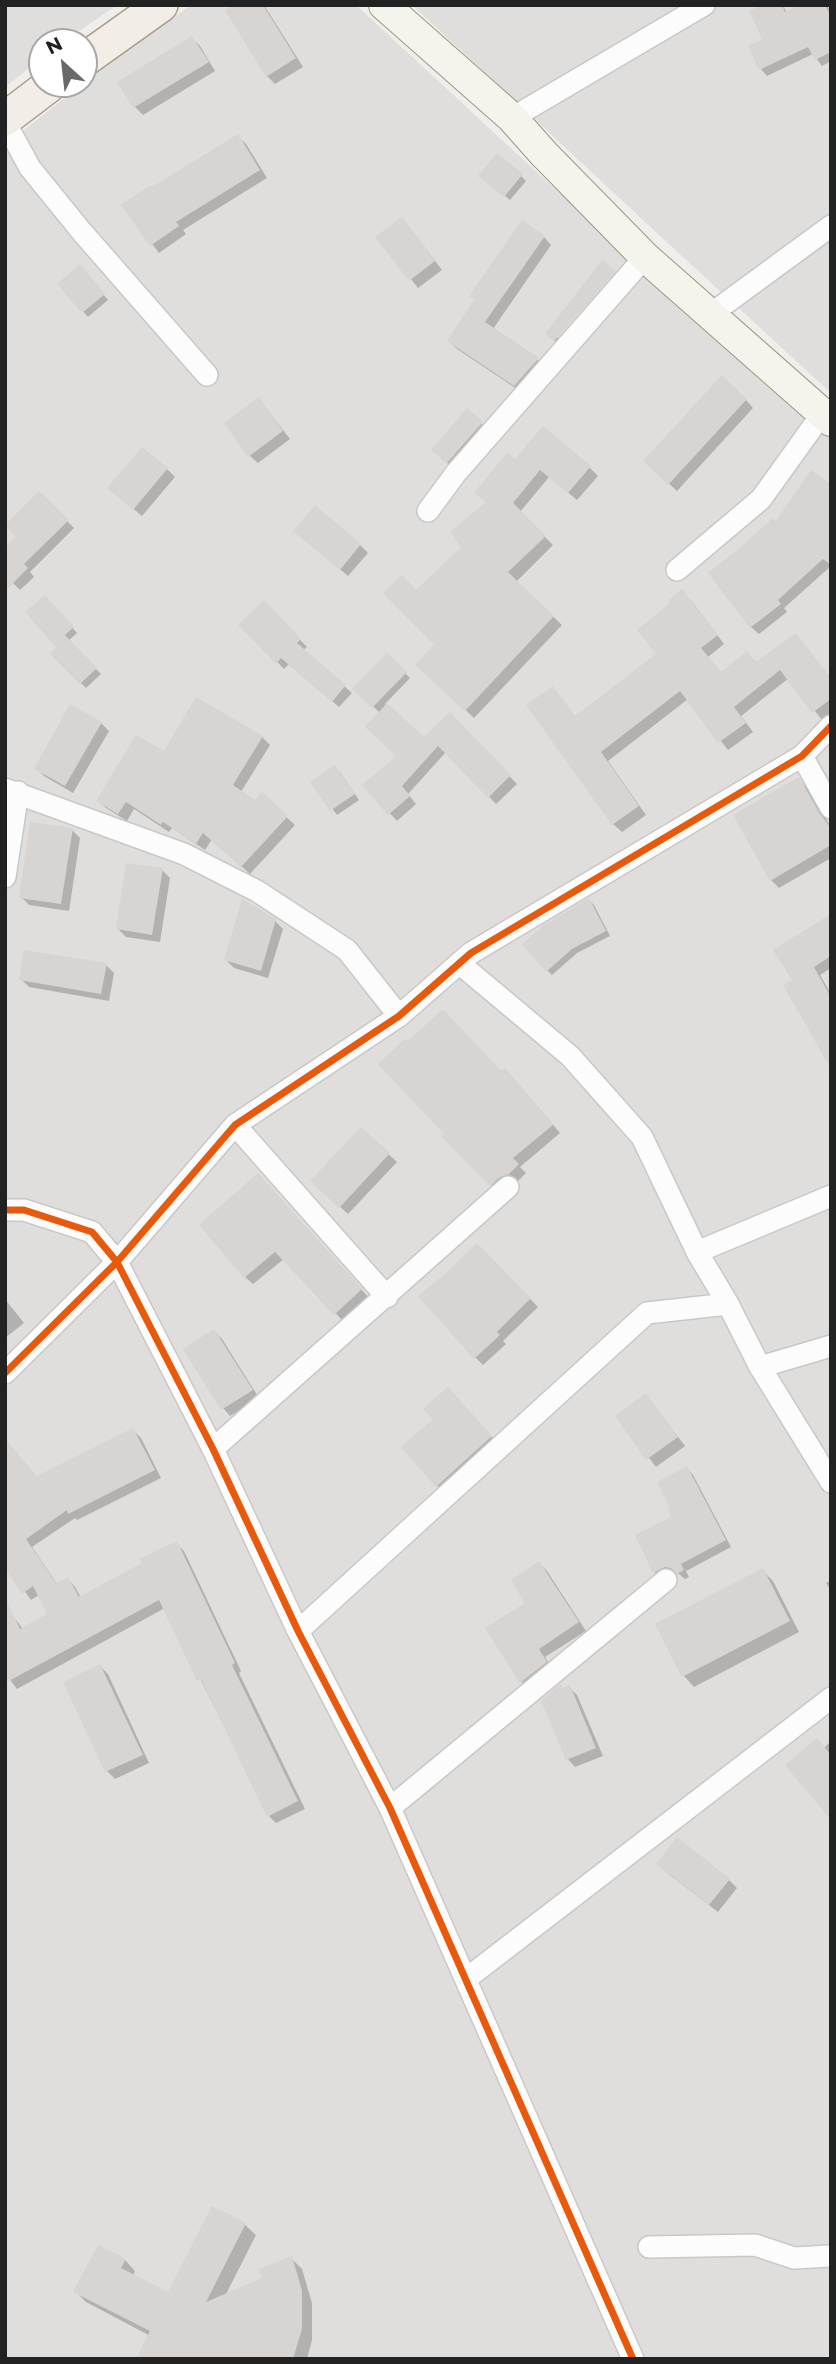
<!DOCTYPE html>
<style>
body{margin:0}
#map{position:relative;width:836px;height:2364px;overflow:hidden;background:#f0eeeb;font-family:Montserrat,sans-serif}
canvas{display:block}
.frame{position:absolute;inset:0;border:7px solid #222;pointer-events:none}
.north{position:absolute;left:28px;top:28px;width:70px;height:70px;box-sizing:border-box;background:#fff;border:2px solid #a7a7a7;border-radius:50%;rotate:333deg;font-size:19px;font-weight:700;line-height:28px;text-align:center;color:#222}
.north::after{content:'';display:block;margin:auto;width:24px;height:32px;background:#6a6968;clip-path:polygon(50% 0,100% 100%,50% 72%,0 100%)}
</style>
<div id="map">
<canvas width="836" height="2364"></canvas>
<div class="frame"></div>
<div class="north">N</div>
</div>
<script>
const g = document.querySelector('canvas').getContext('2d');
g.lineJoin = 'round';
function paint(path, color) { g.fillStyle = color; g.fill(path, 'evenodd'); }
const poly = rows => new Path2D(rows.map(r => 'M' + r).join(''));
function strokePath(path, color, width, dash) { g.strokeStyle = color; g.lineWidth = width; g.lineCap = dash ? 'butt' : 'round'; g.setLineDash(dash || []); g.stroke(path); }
paint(poly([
 [5,5,117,5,63,42,42,42,42,58,5,87],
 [191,5,356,5,729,350,831,438,831,2359,5,2359,5,145,89,79],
 [412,5,831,5,831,393,658,234]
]), '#dfdedc');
paint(poly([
 [236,5,264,5,303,67,275,84,267,76],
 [766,5,783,5,787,13,803,5,827,5,831,13,831,61,822,66,813,54,767,76,761,69],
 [192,38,200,46,215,71,143,115,135,107,120,83],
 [238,137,246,144,267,178,183,230,186,234,159,253,123,206],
 [521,176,526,181,510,200,485,180],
 [409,227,442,270,418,288,378,237],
 [544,237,551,245,493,329,538,360,546,367,523,393,457,349,449,341],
 [84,272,108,300,88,317,59,284],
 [616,273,622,280,563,348,547,334,559,338],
 [259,399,290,439,258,463,250,456],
 [746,400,753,408,677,491,653,469],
 [467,411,490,431,456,470,441,458],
 [515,462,590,468,598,476,577,500,549,477,520,512,553,545,516,582,562,625,474,718,418,665,437,645,416,592,464,547,488,503],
 [167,469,175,477,142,516,118,496],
 [831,485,831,566,784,608,787,612,759,634,751,627,776,524],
 [39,493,74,528,30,572,34,577,20,590,5,575,18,537],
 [304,539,360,545,368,553,348,576],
 [690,599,724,644,708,657,722,674,747,653,757,663,796,635,831,679,831,713,822,720,789,678,741,716,753,732,728,750,688,699,608,761,646,815,622,832,613,824,553,688,576,718,658,654],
 [50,602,77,633,68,641,101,674,86,688,52,654,59,647],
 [264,603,307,647,303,650,352,693,339,707,289,664,284,669,241,625],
 [387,655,410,678,385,704,424,739,450,715,517,784,496,804,446,752,408,794,416,804,397,821,364,785,398,756,380,713,355,689],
 [101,723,109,731,73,793,44,776,36,768],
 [262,737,270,745,241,792,255,802,262,795,295,825,250,874,212,839,205,850,172,828,169,832,134,809,127,821,106,808,98,801,164,753],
 [340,772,359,800,337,815,313,782],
 [798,779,806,787,831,827,831,858,779,888,771,880,735,816],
 [72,830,80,838,69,911,29,905,21,897],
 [162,870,170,878,160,942,126,937,118,929],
 [589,900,594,905,610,936,577,953,552,975,547,970],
 [831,915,831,968,820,975,831,994,831,1062,794,981],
 [275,921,283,929,268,978,234,968,226,960],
 [106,965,114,973,109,1001,29,987,21,979],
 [501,1074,513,1078,560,1133,520,1167,526,1173,517,1182,508,1184,499,1192,443,1136],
 [361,1129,397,1162,348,1214,321,1189],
 [265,1184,369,1298,343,1321,284,1259,253,1284,245,1277],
 [477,1245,538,1307,503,1341,506,1344,483,1365,475,1357,446,1275],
 [5,1299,24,1323,5,1338],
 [214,1331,222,1339,259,1398,230,1416,223,1408],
 [646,1395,685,1446,656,1467,617,1416],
 [456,1397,499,1445,445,1494,403,1447,435,1419],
 [133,1430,141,1438,161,1478,77,1520,75,1518,32,1547,57,1584,68,1579,75,1587,81,1598,176,1544,184,1551,241,1671,239,1673,305,1809,276,1823,269,1816,165,1608,17,1689,5,1673,12,1615,23,1629,50,1615,39,1595,31,1600,5,1565,37,1478],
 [687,1468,693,1475,731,1547,686,1571,689,1577,685,1579,679,1574,672,1573,661,1579,655,1572,637,1535,674,1518],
 [539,1563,547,1571,586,1631,545,1657,553,1670,529,1690,522,1682,488,1629,528,1603],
 [762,1570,773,1581,799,1632,694,1687,684,1676],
 [831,1580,831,1591,826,1583],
 [100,1666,108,1674,149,1763,115,1779,107,1771,65,1683],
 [569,1687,577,1695,603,1756,575,1767,568,1759,564,1689],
 [831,1741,831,1817,824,1748],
 [666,1872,729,1880,737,1888,718,1912],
 [213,2209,245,2225,256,2235,225,2296,264,2279,291,2258,302,2269,312,2303,312,2340,307,2359,194,2359,86,2302,76,2292,125,2260,135,2271,133,2276,169,2294]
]), '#0003');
paint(poly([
 [233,5,263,5,296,58,266,77,225,10],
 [762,5,782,5,785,12,799,5,825,5,831,17,831,52,815,60,808,47,759,70,748,46,762,39,749,11],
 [192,36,209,62,133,108,117,82],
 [238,134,260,170,176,222,179,226,150,246,121,205,150,185,152,187],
 [497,153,523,174,504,197,478,176],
 [402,217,435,261,409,281,375,237],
 [522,220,545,236,485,322,539,358,514,386,447,341,474,300,469,296],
 [602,260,616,271,554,341,545,334],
 [80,264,105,294,82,313,57,284],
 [722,375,747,399,668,485,643,461],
 [259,397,283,431,248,457,224,423],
 [467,408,483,422,447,463,431,450],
 [543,426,591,466,568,493,540,470,513,503,546,536,508,572,554,616,465,711,415,665,434,645,383,593,402,575,416,590,461,547,450,532,486,502,474,493,507,453,515,459],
 [142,447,168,468,133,510,107,488],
 [811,470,831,484,831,565,823,559,778,600,781,604,750,628,708,573,741,547,773,518,776,521],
 [39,491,69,520,24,564,28,568,5,591,5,547,15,537,5,525],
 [315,505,361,544,340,570,293,531],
 [682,589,718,635,701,648,721,672,747,651,756,662,796,633,831,679,831,699,812,713,780,670,734,707,746,723,718,743,680,691,601,752,639,806,612,825,526,705,553,686,575,716,656,654,637,630,670,603,668,600],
 [45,595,74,627,65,635,97,668,80,684,50,654,56,647,25,612],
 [264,600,301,639,297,643,346,685,332,702,281,658,276,664,238,625],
 [387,653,407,672,372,708,352,689],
 [196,697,263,736,233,785,255,800,262,792,288,816,241,867,203,833,196,844,163,822,161,825,126,802,118,814,96,801,136,735,164,751],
 [387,703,424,737,450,712,511,775,488,798,438,746,402,786,410,796,388,815,362,785,396,756,365,727],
 [70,704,102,722,65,786,34,769],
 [335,765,355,794,330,811,310,782],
 [799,777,820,814,831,828,831,845,770,881,733,815],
 [30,822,73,828,61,904,19,898],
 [126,863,163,868,152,935,116,929],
 [589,898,606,931,572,949,546,972,522,944,544,925],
 [242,899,276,919,261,971,224,960],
 [831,914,831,956,814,967,831,997,831,1069,783,985,792,980,773,950],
 [24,950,107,963,101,994,19,980],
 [443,1009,501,1071,505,1068,553,1125,513,1158,519,1164,509,1174,500,1177,490,1186,441,1136,444,1134,378,1064,405,1039,408,1041],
 [361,1127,390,1153,339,1208,310,1181],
 [258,1173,362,1289,334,1315,275,1252,244,1278,199,1225],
 [477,1243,531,1298,497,1332,500,1335,474,1359,418,1296,445,1274],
 [214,1329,253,1390,221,1410,183,1349],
 [448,1387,492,1436,436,1487,401,1447,433,1419,423,1409],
 [646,1393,678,1437,646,1460,615,1416],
 [133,1428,155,1470,68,1514,67,1510,26,1539,56,1583,68,1577,79,1597,142,1563,140,1559,177,1541,235,1663,232,1665,298,1801,267,1817,201,1679,197,1681,159,1600,5,1683,5,1597,20,1629,47,1614,33,1586,22,1594,5,1568,5,1439,37,1476],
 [687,1466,726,1540,681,1564,684,1570,677,1574,671,1568,665,1567,653,1573,635,1535,671,1517,668,1510,670,1508,657,1482],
 [539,1561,579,1622,539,1649,547,1662,520,1683,485,1628,525,1603,511,1580],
 [763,1568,790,1621,682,1677,655,1624],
 [100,1664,143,1755,105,1772,63,1682],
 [561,1684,563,1688,570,1685,596,1748,566,1760,541,1701],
 [817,1738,831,1755,831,1820,785,1765],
 [677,1837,730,1879,709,1905,656,1864],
 [212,2206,246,2223,206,2302,262,2278,259,2269,292,2256,302,2291,302,2329,293,2359,136,2359,150,2331,73,2292,98,2245,126,2259,121,2268,168,2292]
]), '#d7d4d2');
const street = poly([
 [512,118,704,5],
 [5,122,30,168,82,232,207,375],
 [711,314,831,226],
 [428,511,456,473,645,257],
 [677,570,761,499,822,414],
 [802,756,831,808],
 [5,789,184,854,257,891,347,950,399,1016],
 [5,877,18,792],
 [459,963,570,1056,642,1137,697,1252,728,1304,760,1367,831,1482],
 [235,1125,387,1297],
 [5,1210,24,1210,92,1232,117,1262,213,1449,298,1631,390,1808,633,2359],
 [697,1252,831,1196],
 [760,1367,831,1346],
 [5,1373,117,1262,235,1125,399,1016,471,953,802,756,831,726],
 [213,1449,508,1187],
 [298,1631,647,1313,728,1304],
 [390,1808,666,1580],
 [466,1979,831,1698],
 [649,2247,755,2245,794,2258,831,2256]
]);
const secondary = poly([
 [384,5,512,118,544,154,645,257,831,421]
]);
const primary = poly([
 [84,60,161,5],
 [5,119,51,84]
]);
strokePath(street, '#c9c8c7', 24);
strokePath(secondary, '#999a82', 32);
strokePath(primary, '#a79c86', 36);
strokePath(street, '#fdfcfc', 21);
strokePath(secondary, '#f4f4ed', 30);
strokePath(primary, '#f3ede7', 33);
strokePath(poly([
 [5,1210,24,1210,92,1232,117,1262,213,1449,298,1631,390,1808,633,2359],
 [5,1373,117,1262,235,1125,399,1016,471,953,802,756,831,726]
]), '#e8590c', 7);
</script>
